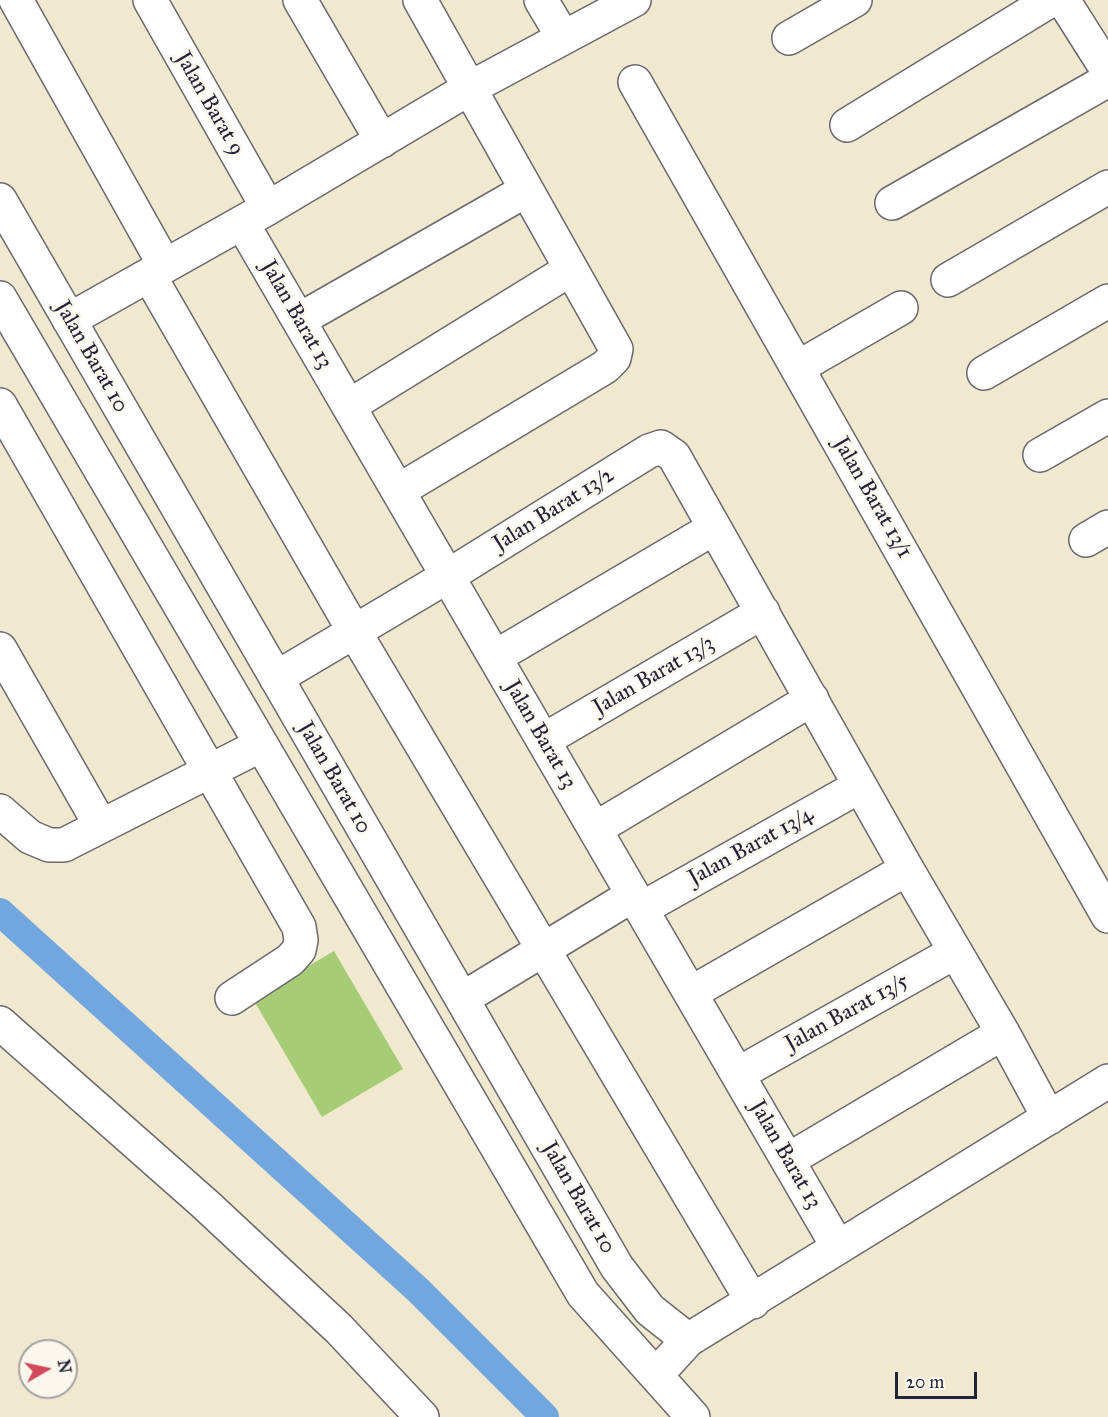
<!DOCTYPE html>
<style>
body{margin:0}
#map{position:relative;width:1108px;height:1417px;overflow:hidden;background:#f1e9cf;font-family:"IM FELL Great Primer",serif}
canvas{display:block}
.north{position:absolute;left:18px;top:1339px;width:60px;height:60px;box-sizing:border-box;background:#fbf7ec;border:2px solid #a4a2a5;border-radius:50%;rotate:81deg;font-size:16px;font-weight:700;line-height:24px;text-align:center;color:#22223b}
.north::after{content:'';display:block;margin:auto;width:21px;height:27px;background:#d1495b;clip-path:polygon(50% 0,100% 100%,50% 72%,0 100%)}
.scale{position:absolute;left:895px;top:1372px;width:82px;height:27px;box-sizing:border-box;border:3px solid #22223b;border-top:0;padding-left:8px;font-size:18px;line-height:21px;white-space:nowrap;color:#22223b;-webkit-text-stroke:4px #fbf7ec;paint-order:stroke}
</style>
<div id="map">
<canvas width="1108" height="1417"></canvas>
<div class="north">N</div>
<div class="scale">20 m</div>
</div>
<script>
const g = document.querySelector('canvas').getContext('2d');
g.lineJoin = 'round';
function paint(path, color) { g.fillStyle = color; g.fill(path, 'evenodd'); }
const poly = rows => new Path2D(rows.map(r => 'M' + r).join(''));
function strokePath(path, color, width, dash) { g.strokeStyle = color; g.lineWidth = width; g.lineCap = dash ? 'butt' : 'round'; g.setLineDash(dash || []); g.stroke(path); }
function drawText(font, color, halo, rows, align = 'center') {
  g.font = font + ' "IM FELL Great Primer",serif'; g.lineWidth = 5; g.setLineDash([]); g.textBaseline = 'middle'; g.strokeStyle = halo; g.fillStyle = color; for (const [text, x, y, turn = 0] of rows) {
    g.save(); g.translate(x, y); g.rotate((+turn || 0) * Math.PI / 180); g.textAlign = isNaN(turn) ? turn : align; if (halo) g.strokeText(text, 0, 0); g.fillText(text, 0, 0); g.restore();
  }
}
paint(poly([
 [334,951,403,1069,322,1117,253,999]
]), '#a7cc76');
strokePath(poly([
 [0,912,418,1290,545,1417]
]), '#71a6de', 28);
const minor = poly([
 [16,0,165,266],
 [150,0,268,208],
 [300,0,382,141],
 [541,0,563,37],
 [1063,0,1108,71],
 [789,38,855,0],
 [635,82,1108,916],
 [847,125,1051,0],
 [0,200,617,1267,650,1310,688,1340],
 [892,203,1108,80],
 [242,223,838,1247],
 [149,275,354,631,753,1302],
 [948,280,1108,187],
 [0,298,583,1294,693,1417],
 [69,320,268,208,470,88,634,0],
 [299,320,525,191],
 [797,368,901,308],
 [984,373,1108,301],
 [0,405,299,927,301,940,299,950,290,960,232,998],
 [349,406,571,269],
 [1040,455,1108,416],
 [398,491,605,367,614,358,616,349,420,0],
 [1086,540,1108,527],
 [0,649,101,826],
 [495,657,714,528],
 [276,678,448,576,649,451,661,447,674,456,907,869,1003,1033,1049,1118],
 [544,740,763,612],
 [0,811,30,837,49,845,64,845,261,745],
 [595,829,812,699],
 [641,909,860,786],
 [691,993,907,869],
 [462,999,633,895],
 [0,1023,205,1204,339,1329,422,1417],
 [738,1074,955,952],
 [788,1160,1003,1033],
 [656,1375,688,1340,1108,1081]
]);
strokePath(minor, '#6a686f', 36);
strokePath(minor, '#fff', 33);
drawText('22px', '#22223b', '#fbf7ec', [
 ["Jalan Barat 9",209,104,60],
 ["Jalan Barat 13",296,315,60],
 ["Jalan Barat 10",91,357,60],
 ["Jalan Barat 13/1",872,498,60],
 ["Jalan Barat 13/2",554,510,-32],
 ["Jalan Barat 13/3",654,676,-30],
 ["Jalan Barat 13",540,735,60],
 ["Jalan Barat 10",334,778,60],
 ["Jalan Barat 13/4",751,847,-29],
 ["Jalan Barat 13/5",847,1013,-29],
 ["Jalan Barat 13",785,1155,60],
 ["Jalan Barat 10",578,1198,60]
]);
</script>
